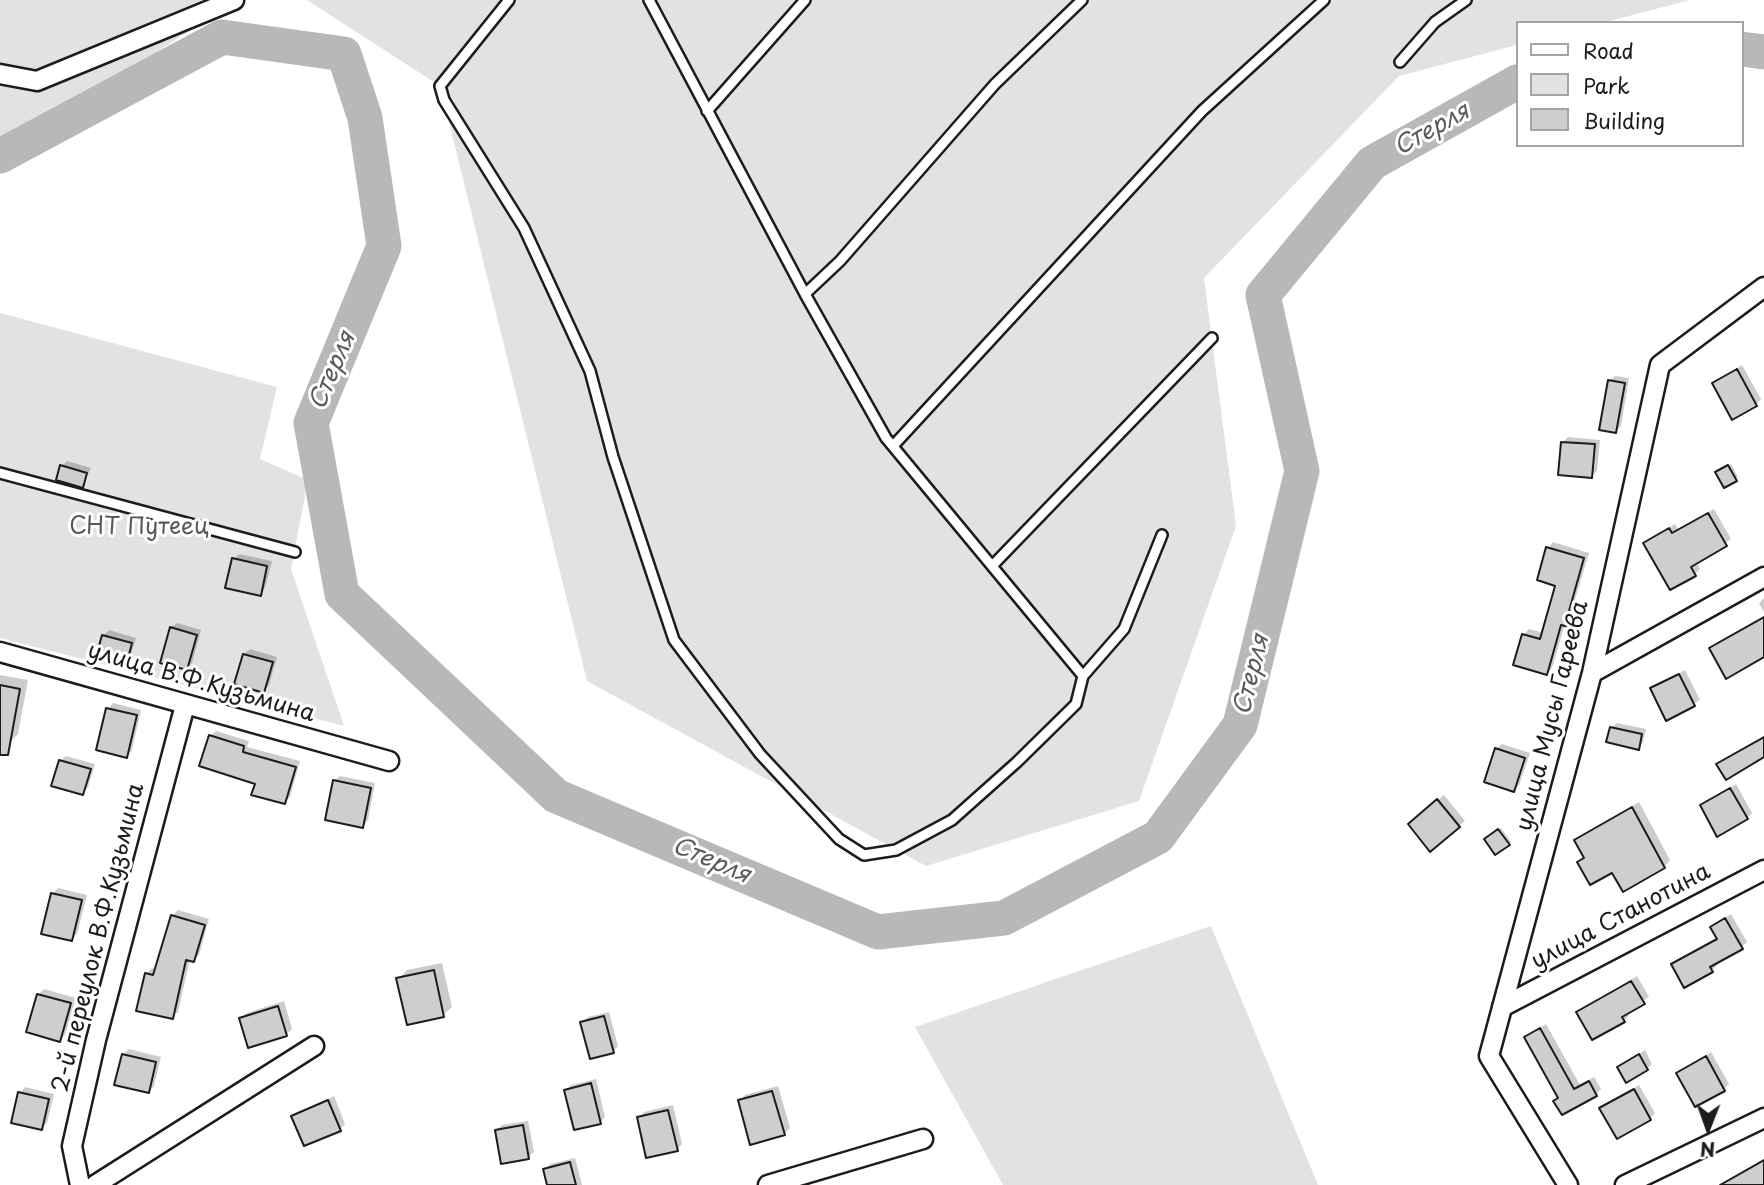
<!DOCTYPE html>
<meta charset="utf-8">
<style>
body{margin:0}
#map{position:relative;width:1764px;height:1185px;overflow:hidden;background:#fff;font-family:"Playpen Sans",sans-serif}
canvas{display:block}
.legend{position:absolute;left:1516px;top:21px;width:228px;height:126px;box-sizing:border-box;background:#fff;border:2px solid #a4a4a4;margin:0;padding:9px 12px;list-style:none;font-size:21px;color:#1c1c1c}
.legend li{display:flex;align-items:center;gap:14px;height:35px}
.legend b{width:35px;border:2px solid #a4a4a4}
.north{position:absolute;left:1673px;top:1094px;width:70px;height:70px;-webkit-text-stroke:5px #fff;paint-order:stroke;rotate:181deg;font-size:19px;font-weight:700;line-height:28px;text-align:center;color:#1c1c1c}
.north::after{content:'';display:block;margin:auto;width:24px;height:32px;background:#1c1c1c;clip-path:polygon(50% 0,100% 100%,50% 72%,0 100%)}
</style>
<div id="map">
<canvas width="1764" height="1185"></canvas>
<ul class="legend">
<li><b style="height:9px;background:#fff"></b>Road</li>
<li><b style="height:19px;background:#e2e2e2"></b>Park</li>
<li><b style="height:19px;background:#cecece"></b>Building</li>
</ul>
<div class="north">N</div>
</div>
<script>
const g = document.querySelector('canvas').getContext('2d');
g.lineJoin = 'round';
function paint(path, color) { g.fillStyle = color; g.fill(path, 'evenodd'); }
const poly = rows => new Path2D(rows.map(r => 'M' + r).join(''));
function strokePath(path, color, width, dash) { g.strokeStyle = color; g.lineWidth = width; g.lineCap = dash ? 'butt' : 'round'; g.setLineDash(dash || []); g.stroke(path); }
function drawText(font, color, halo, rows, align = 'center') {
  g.font = font + ' "Playpen Sans",sans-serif'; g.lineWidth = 6; g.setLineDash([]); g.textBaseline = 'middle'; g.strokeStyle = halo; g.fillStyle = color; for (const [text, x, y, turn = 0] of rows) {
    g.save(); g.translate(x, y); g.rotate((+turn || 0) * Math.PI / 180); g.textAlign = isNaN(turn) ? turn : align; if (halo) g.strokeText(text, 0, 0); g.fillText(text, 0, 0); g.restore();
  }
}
paint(poly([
 [0,0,236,0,0,155],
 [307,0,1690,0,1602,23,1517,23,1517,45,1399,76,1204,278,1236,526,1139,801,926,866,587,681,440,86],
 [0,313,277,387,260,459,308,480,291,569,344,726,0,638],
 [1211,926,1318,1185,1003,1185,915,1027]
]), '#e2e2e2');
paint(poly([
 [1742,365,1761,399,1756,404,1714,383],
 [1615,376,1629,378,1621,426,1615,432,1609,381],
 [1568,437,1600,440,1597,471,1591,476,1563,442],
 [67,461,91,468,82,486,62,466],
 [1731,464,1738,477,1725,486,1720,470],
 [1714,509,1731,539,1696,562,1700,569,1695,574,1646,543,1675,524,1678,529],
 [1553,542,1589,553,1573,606,1585,609,1582,622,1576,627,1565,624,1552,668,1547,673,1515,664,1524,634,1529,629,1544,633,1557,584,1548,548],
 [239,554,272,561,265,588,260,594,234,559],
 [1764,598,1764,612,1759,603],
 [1764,616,1764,655,1711,648,1716,643],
 [177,623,201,630,192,663,186,668,171,628],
 [109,630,136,638,130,658,125,664,104,635],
 [250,649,277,657,269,685,264,691,244,654],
 [1685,670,1700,700,1667,719,1652,688],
 [0,675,28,680,18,734,9,743,0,741],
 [113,703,141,710,132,750,127,756,108,709],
 [1617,723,1646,729,1643,742,1638,748,1611,728],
 [216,731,249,741,247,747,300,761,290,797,284,802,257,783,210,736],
 [1502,744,1530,753,1519,785,1514,790,1496,749],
 [66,756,95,764,88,787,83,793,60,761],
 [340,776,375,783,368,820,362,826,334,781],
 [1736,784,1752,813,1747,818,1702,806],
 [1444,795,1465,821,1431,849,1415,819],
 [1639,802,1670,860,1664,867,1613,871,1579,862,1585,856,1576,840],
 [1501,828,1511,842,1509,844,1488,837],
 [58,888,87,895,77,934,72,939,53,893],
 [178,910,209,919,199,955,194,960,190,959,178,1012,172,1017,146,974,152,968,157,970,172,916],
 [1731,914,1747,942,1742,947,1715,962,1717,965,1712,970,1673,964,1718,937,1712,927],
 [442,963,452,1007,443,1015,398,979,407,970],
 [1637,976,1649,997,1627,1012,1629,1015,1624,1021,1578,1012],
 [44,989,76,998,65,1035,60,1040,38,995],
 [284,1001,292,1029,287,1034,250,1046,241,1018,247,1013],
 [609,1012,618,1046,613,1052,582,1023,588,1017],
 [1546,1024,1580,1085,1594,1077,1601,1089,1596,1095,1559,1097,1526,1037],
 [129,1049,161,1057,154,1086,148,1091,123,1055],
 [1645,1050,1652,1064,1647,1069,1619,1067],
 [1711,1052,1729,1084,1724,1089,1678,1073],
 [596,1079,605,1117,600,1122,566,1090,571,1085],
 [1639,1085,1655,1113,1650,1119,1601,1109],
 [778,1086,790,1128,784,1134,740,1101,745,1095],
 [25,1087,54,1094,47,1123,41,1128,20,1093],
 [334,1096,345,1124,340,1129,293,1116],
 [673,1105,682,1144,677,1150,639,1118,644,1112],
 [528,1121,534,1152,528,1157,496,1131,502,1125],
 [575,1158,582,1185,549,1185,545,1170,550,1164]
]), '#0003');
strokePath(poly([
 [1741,49,1764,52],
 [0,156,222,37,344,54,365,118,384,246,311,423,342,594,556,796,878,932,1004,918,1158,837,1240,725,1302,471,1263,295,1372,163,1517,82]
]), '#b8b8b8', 35);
const building = poly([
 [1737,369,1757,406,1732,420,1712,383,1737,369],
 [1608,380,1625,383,1616,433,1599,430,1608,380],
 [1561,442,1595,444,1592,478,1558,475,1561,442],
 [60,465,87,473,83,488,56,480,60,465],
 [1728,465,1737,481,1724,488,1715,472,1728,465],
 [1708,513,1727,546,1691,567,1696,576,1670,590,1643,543,1669,528,1672,533,1708,513],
 [1546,547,1584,558,1569,611,1581,614,1577,629,1561,625,1547,675,1513,665,1522,634,1540,639,1555,586,1537,580,1546,547],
 [232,558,267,566,261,596,225,588,232,558],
 [1764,617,1764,657,1726,679,1709,648,1764,617],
 [170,627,197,635,187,670,160,663,170,627],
 [102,635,132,643,126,666,96,657,102,635],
 [243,654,273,662,264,693,234,684,243,654],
 [1679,674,1695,706,1666,721,1650,688,1679,674],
 [0,685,20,689,8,755,0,755,0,685],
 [106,708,137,715,127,758,96,750,106,708],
 [1610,727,1642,734,1639,750,1606,742,1610,727],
 [209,735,244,746,243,752,296,767,285,804,251,795,255,784,199,766,209,735],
 [1764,737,1764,757,1726,780,1716,764,1764,737],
 [1495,748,1525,758,1514,792,1484,782,1495,748],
 [59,760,91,769,83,795,51,786,59,760],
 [333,780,371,788,363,828,325,820,333,780],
 [1730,788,1748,819,1717,837,1700,805,1730,788],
 [1437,799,1460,827,1430,852,1408,824,1437,799],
 [1632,807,1665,868,1623,892,1612,873,1590,885,1577,862,1584,858,1574,840,1632,807],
 [1498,829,1510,845,1495,855,1484,839,1498,829],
 [51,893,82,900,72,941,41,934,51,893],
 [171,915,205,925,194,962,186,960,173,1019,136,1011,145,973,153,975,171,915],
 [1725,918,1743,949,1710,967,1713,972,1684,988,1671,964,1717,939,1710,927,1725,918],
 [434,970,444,1017,407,1025,396,978,434,970],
 [1631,981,1645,1004,1622,1017,1625,1022,1592,1040,1576,1012,1631,981],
 [37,994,71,1003,60,1042,26,1032,37,994],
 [278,1006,287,1036,248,1048,239,1018,278,1006],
 [604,1016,614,1053,590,1059,580,1022,604,1016],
 [1540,1028,1574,1089,1589,1081,1597,1096,1562,1115,1553,1101,1558,1098,1524,1037,1540,1028],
 [122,1054,156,1062,149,1093,114,1085,122,1054],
 [1639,1054,1648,1070,1626,1083,1617,1067,1639,1054],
 [1706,1056,1725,1091,1695,1107,1676,1073,1706,1056],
 [591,1083,601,1124,574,1130,564,1090,591,1083],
 [1634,1089,1651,1120,1617,1139,1599,1108,1634,1089],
 [772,1091,785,1135,750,1145,738,1100,772,1091],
 [18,1092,49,1099,42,1130,11,1123,18,1092],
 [328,1100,341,1131,304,1146,291,1116,328,1100],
 [668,1110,678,1151,646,1158,637,1117,668,1110],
 [523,1125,529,1159,501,1164,495,1130,523,1125],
 [1764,1160,1764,1185,1720,1185,1764,1160],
 [570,1162,576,1185,547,1185,543,1169,570,1162]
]);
paint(building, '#cecece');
strokePath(building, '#1c1c1c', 2);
const service = poly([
 [509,0,440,86,444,100,524,228,590,371,613,457,674,640,760,754,839,839,864,855,896,850,952,820,1017,762,1076,704,1083,676],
 [649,0,805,294,886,438,1083,676,1124,629,1162,535],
 [1400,62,1435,22,1466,0],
 [707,111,805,0],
 [805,294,840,261,995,84,1082,0],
 [893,446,1202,111,1324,0],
 [0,473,295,552],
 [993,565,1212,338]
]);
const minor = poly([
 [0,74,37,81,234,0],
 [0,652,389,761],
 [1592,673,1764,577],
 [1502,1007,1764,870],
 [80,1185,72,1146,96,1040,185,705],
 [95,1185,314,1046],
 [768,1185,923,1139],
 [1568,1185,1489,1056,1592,673,1660,365,1764,287],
 [1625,1185,1764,1118]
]);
strokePath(service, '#1c1c1c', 14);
strokePath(minor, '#1c1c1c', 23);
strokePath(service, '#fff', 9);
strokePath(minor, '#fff', 18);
drawText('23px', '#575757', '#fff', [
 ["СНТ Путеец",139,528]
]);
drawText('23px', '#1c1c1c', '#fff', [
 ["улица В.Ф.Кузьмина",201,683,16],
 ["улица Мусы Гареева",1553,716,-76],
 ["улица Станотина",1621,917,-28],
 ["2-й переулок В.Ф.Кузьмина",99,938,-76]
]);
drawText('italic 24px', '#5a5a5a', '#fff', [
 ["Стерля",1432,130,-29],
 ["Стерля",333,371,-67],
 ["Стерля",1252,675,-76],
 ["Стерля",711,861,23]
]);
</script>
